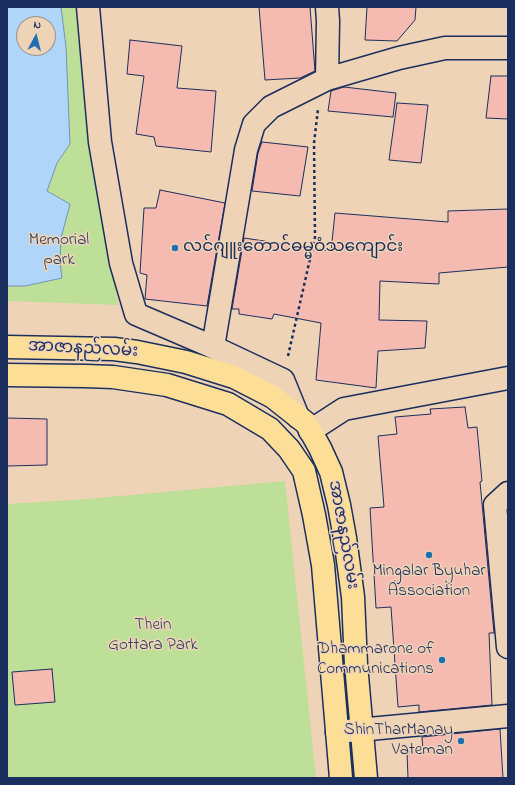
<!DOCTYPE html>
<meta charset="utf-8">
<style>
body{margin:0}
#map{position:relative;width:515px;height:785px;overflow:hidden;background:#efd3b6;font-family:"Indie Flower",sans-serif}
canvas{display:block}
.frame{position:absolute;inset:0;border:8px solid #1b2f5e;pointer-events:none}
.north{position:absolute;left:16px;top:16px;width:40px;height:40px;box-sizing:border-box;background:#efd3b6;border:1px solid #9a9193;border-radius:50%;rotate:7deg;font-size:11px;font-weight:700;line-height:16px;text-align:center;color:#1b2f5e}
.north::after{content:'';display:block;margin:auto;width:14px;height:18px;background:#1f6fb2;clip-path:polygon(50% 0,100% 100%,50% 72%,0 100%)}
</style>
<div id="map">
<canvas width="515" height="785"></canvas>
<div class="frame"></div>
<div class="north">N</div>
</div>
<script>
const g = document.querySelector('canvas').getContext('2d');
g.lineJoin = 'round';
function paint(path, color) { g.fillStyle = color; g.fill(path, 'evenodd'); }
const poly = rows => new Path2D(rows.map(r => 'M' + r).join(''));
function strokePath(path, color, width, dash) { g.strokeStyle = color; g.lineWidth = width; g.lineCap = dash ? 'butt' : 'round'; g.setLineDash(dash || []); g.stroke(path); }
function drawText(font, color, halo, rows, align = 'center') {
  g.font = font + ' "Indie Flower","Noto Sans Myanmar",sans-serif'; g.lineWidth = 3; g.setLineDash([]); g.textBaseline = 'middle'; g.strokeStyle = halo; g.fillStyle = color; for (const [text, x, y, turn = 0] of rows) {
    g.save(); g.translate(x, y); g.rotate((+turn || 0) * Math.PI / 180); g.textAlign = isNaN(turn) ? turn : align; if (halo) g.strokeText(text, 0, 0); g.fillText(text, 0, 0); g.restore();
  }
}
paint(poly([
 [7,7,76,7,118,305,7,301],
 [24,24,48,24,48,48,24,48],
 [285,481,316,778,7,778,7,504,87,499]
]), '#bedf98');
const water = poly([
 [7,7,61,7,66,47,70,144,57,163,47,191,70,204,61,238,60,262,62,278,25,286,7,286,7,7],
 [24,24,48,24,48,48,24,48,24,24]
]);
paint(water, '#afd6f9');
strokePath(water, '#7493bb', 1);
const building = poly([
 [259,7,310,7,315,71,300,78,265,80,259,7],
 [367,7,416,7,415,20,397,41,365,40,367,7],
 [130,40,182,46,177,88,216,91,211,152,156,146,154,137,136,134,144,76,127,74,130,40],
 [491,76,508,76,508,119,486,118,491,76],
 [344,87,396,93,393,117,328,111,331,91,344,87],
 [397,103,428,105,421,163,389,160,397,103],
 [262,142,308,147,300,196,252,191,258,153,262,142],
 [160,190,225,203,207,306,145,299,147,275,140,273,144,208,156,208,160,190],
 [508,209,508,267,439,273,439,284,380,281,379,320,427,321,425,348,378,351,376,388,316,380,321,323,274,314,272,319,239,314,239,309,232,309,244,238,331,251,335,213,448,222,448,211,508,209],
 [465,407,468,428,477,427,482,481,480,482,494,633,489,633,492,705,419,712,419,705,398,707,391,607,376,608,370,508,384,507,378,436,397,434,395,417,431,414,430,409,465,407],
 [7,418,47,419,47,465,7,466,7,418],
 [52,669,55,702,15,705,12,672,52,669],
 [500,729,503,778,408,778,407,752,423,752,422,737,500,729]
]);
paint(building, '#f5bab0');
strokePath(building, '#1b2f5e', 1);
const minor = poly([
 [88,7,100,142,121,263,136,314,213,347,283,380,298,417],
 [327,7,328,21,327,79],
 [213,347,246,150,254,124,271,107,327,79,399,58,445,48,508,48],
 [310,431,344,409,508,378],
 [508,493,495,505,508,647],
 [337,732,508,716]
]);
const major = poly([
 [7,347,114,349,137,352,186,362,234,377,273,397,306,423,320,448,331,472,339,505,345,538,353,597,356,664,366,778],
 [7,375,85,376,113,377,167,385,228,404,270,429,289,449,304,471,314,515,323,565,341,778]
]);
strokePath(minor, '#1b2f5e', 25);
strokePath(major, '#1b2f5e', 25);
strokePath(poly([
 [288,356,315,237,314,143,318,109]
]), '#1b2f5e', 2.5, [3, 3]);
strokePath(minor, '#efd3b6', 22);
strokePath(major, '#fdde96', 22);
for (const [x, y, r, color] of [
 [175,248,4,"#1f6fb2"],
 [429,555,4,"#1f6fb2"],
 [442,660,4,"#1f6fb2"],
 [461,741,4,"#1f6fb2"]
]) { const dot = new Path2D(); dot.arc(x, y, r, 0, 2 * Math.PI); g.fillStyle = color; g.fill(dot); strokePath(dot, '#efd3b6', 1.5); }
drawText('17px', '#2b4164', '#efd3b6', [
 ["Memorial",59,241],
 ["park",59,261],
 ["Thein",153,626],
 ["Gottara Park",153,646]
]);
drawText('17px', '#1b2f5e', '#efd3b6', [
 ["လင်ဂျူးတောင်ဓမ္မဝံသကျောင်း",183,248,"left"],
 ["Mingalar Byuhar",429,572,"center"],
 ["Association",429,592,"center"],
 ["Dhammarone of",434,650],
 ["Communications",434,670],
 ["ShinTharManay",453,731],
 ["Vateman",453,751]
], 'right');
drawText('17px', '#1b2f5e', '#efd3b6', [
 ["အာဇာနည်လမ်း",83,350,3],
 ["အာဇာနည်လမ်း",342,535,80]
]);
</script>
